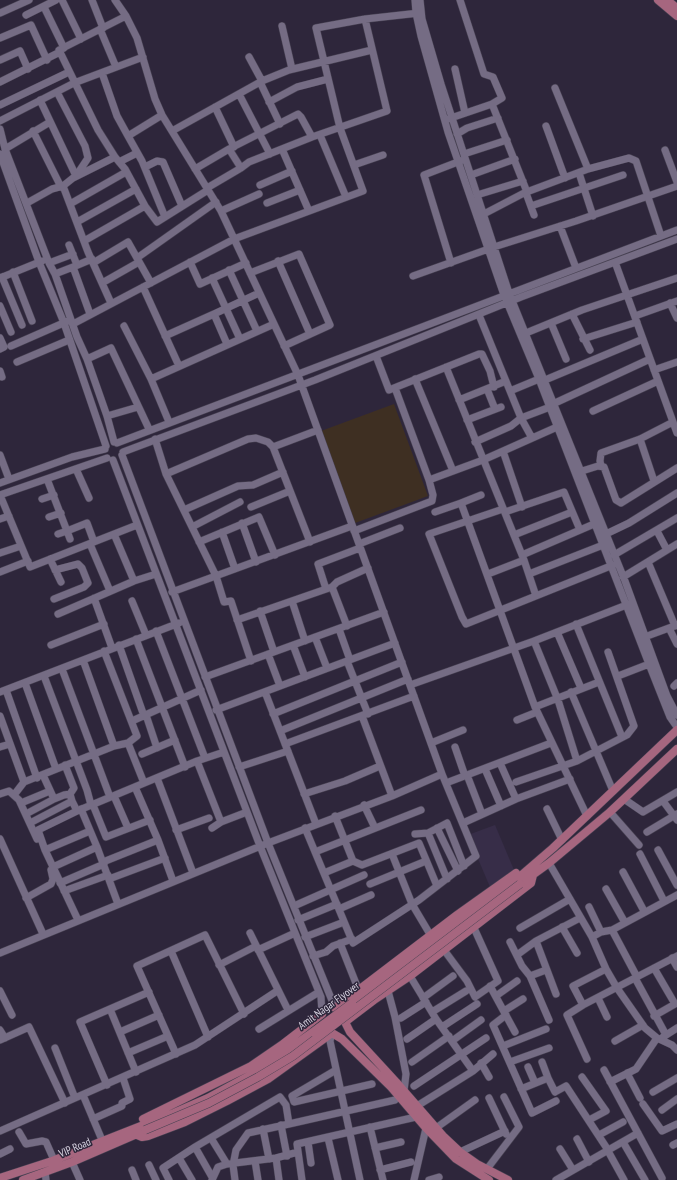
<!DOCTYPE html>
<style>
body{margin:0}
canvas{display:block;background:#2e263b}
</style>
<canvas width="677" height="1180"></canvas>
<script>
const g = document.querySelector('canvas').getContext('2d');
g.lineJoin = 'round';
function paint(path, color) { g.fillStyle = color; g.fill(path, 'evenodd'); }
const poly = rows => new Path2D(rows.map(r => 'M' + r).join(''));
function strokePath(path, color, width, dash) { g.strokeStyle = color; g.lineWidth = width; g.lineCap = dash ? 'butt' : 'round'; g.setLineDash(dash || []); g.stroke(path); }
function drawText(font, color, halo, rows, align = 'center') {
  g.font = font + ' "PT Sans Narrow",sans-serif'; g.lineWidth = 3; g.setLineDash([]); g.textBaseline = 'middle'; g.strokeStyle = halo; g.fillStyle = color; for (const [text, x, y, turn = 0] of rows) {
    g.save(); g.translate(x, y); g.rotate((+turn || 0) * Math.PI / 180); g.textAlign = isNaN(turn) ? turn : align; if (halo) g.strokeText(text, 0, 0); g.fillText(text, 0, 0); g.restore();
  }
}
paint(poly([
 [495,825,514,870,490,887,468,835]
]), '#372d48');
paint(poly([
 [394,404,428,496,355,523,321,431]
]), '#3e2f22');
const minor = poly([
 [62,0,81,39],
 [92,0,103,28],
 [115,0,126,16,137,38,155,99,162,115,221,211,298,375,442,774,476,856,419,900,353,943,305,828],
 [415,0,416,13,421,36,448,132,504,295,539,379,649,664,670,717,677,727],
 [420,0,422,19,441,84,509,293,625,581,667,696,677,715],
 [460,0,484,74,493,77,502,98,492,104,527,192],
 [44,7,64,48],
 [0,13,29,0],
 [26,15,56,0],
 [282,26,292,69],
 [100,29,116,67],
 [0,38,31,25,47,60],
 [0,60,20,51,28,69],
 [455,69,465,113],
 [102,73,117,116,128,136],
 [262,81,289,70,372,50],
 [0,82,60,52],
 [260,82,280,124],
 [555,88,588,169],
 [239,94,270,154],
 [40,100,76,176,88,158,85,146,57,92],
 [269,102,297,87,328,79],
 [0,105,69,72],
 [215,107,234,147],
 [162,115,128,136,142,161,165,217],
 [448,119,492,104],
 [0,121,74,83,143,57],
 [546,126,565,178],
 [0,129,5,149,49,263,55,274,77,337,87,359,107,416,114,442],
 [33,131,61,187],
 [172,131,262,81,249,57],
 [457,134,467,128,498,118],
 [320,135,346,197],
 [312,137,387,111,365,19,419,13],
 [5,149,50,122],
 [229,149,298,114,301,117,312,137,249,162,241,168],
 [282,149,309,211],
 [665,150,677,182],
 [0,154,39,262,64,323,106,446],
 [464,154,507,140],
 [115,157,98,130,59,50,126,16],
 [119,162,137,153],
 [354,165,383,155],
 [145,167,157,161,163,162,182,206],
 [195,169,229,149,241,168,207,188],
 [579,173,593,216],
 [471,175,515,159],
 [260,185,292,171],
 [63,186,73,178,115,157,125,169,145,206,157,222,208,190],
 [526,193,534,215],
 [477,195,523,181],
 [27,203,52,189,63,186,88,252,111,303],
 [267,203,300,190],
 [70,204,126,172],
 [531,206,623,175],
 [221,211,259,194],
 [480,216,524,193,588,169,629,158,636,161,661,236],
 [77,222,136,189],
 [560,226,576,268],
 [84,241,145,206],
 [69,245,77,265],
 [137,258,216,202],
 [278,261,310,334],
 [190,262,200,284,246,263],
 [615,262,677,433],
 [49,263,73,254],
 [93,263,128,242,151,283],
 [451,263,424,175,463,160],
 [229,270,257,331],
 [13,272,32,321],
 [250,273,299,254,330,325,284,346],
 [55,274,73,267],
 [413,276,494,247,576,221,677,186],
 [2,277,22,325],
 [0,278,42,261],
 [212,278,240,339],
 [102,283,139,262],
 [143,287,179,366],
 [670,303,677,318],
 [0,306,11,332],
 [90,314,73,267,92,259],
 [214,314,259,293],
 [572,314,590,350],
 [479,315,521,418,550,407],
 [635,316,677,301],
 [551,323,566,359],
 [73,324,234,239,363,191,340,128,316,28,365,19],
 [124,326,151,379],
 [526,333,582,310,677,278],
 [165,336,214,314,227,344],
 [0,338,4,347,0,349],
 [583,339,637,322],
 [11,346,68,321],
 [376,356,389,390,479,354,482,354,490,371,494,387],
 [87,359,111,348,149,429],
 [17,362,69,340],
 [446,367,524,560,536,596],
 [654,370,677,362],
 [0,371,2,377],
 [415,379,453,471],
 [545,380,643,339],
 [395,388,429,480,483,460,557,427],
 [487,389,495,409],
 [510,391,539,379],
 [459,400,506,381],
 [555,403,650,359],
 [593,411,658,381],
 [107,416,138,407],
 [467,420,501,407],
 [169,422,151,379,274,324],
 [155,439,166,474,216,576,224,602,231,601,251,661],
 [640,439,654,481],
 [475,442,511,426,521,418,532,438],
 [117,443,677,230],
 [273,447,318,430],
 [503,451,522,507],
 [123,452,315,380,521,297,677,239],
 [0,455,9,479],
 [122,455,268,843,335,1008],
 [113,460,260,846,321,997,322,1014],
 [601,466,600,461,601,453,640,439,673,422],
 [76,469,89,498],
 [582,471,598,466,604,467,616,500,621,503,677,468],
 [166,474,248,439,256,438,268,442,273,447,310,542],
 [47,479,67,531,87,523,94,542],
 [0,483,72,457,105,449],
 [0,495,30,567,137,525],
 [0,495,107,458],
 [481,495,461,503,535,707,587,816],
 [42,499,54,495],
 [251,507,290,491],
 [503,509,429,534,462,617,466,624,613,565],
 [184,510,238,486,253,485,283,472],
 [435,512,461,503],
 [505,512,564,492,580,530],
 [49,517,61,513],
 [0,519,9,516],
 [242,523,256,562],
 [192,527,240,502],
 [354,531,432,501,433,495,429,480],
 [657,531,667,550],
 [222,532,235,569],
 [58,534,67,531,70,539],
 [114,534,134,581],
 [606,534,629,523,677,493],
 [514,535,572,512],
 [199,542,259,517,275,555],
 [90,544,110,591],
 [359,544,400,528],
 [0,553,21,546],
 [522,555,594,524],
 [614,555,677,518],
 [50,559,61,582],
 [648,562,675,626],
 [0,572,28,561],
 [488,574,524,560],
 [529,574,603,545],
 [623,577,677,544],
 [326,589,318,564,360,548],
 [172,592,352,526],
 [94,598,112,648],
 [54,599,84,587,88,583,82,568,78,564,55,570],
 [132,601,146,635],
 [292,601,305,641],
 [260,611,274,652],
 [58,614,134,581,156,574],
 [237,620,332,587],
 [576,624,622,737],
 [347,626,332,587,337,582,368,568],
 [669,628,677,644],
 [339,629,350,660],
 [156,631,205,758],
 [557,632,581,688],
 [650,635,677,625],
 [315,637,327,668],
 [136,639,185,767],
 [51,645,104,624],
 [119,645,144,716],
 [293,645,305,677],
 [268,654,280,686],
 [83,660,114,746],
 [347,661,368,714],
 [62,669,110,797],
 [44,676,87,790,91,805],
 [618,676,649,664],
 [205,677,384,612],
 [25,683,56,769],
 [410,685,534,641,629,604],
 [674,686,677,683],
 [6,690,37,778],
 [0,692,179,623],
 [265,692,316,824],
 [571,692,613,791],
 [535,707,599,682],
 [216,710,395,643],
 [273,714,402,662],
 [146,715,157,748],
 [0,716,24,782],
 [362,716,392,796],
 [517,720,537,712],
 [132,721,201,690],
 [280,731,408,679],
 [128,743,144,783],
 [431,743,463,730],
 [285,744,414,696],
 [0,747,10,744],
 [455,747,465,776],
 [142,754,175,740],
 [197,761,221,822],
 [577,761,627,735,634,726,608,652],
 [500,763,516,799],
 [65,765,74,788,70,794],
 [239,767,288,751],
 [485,769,501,806],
 [43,775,54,799,64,795,70,794,72,801],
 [467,775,482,814],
 [157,778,193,873],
 [516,782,577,761,558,700,534,641],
 [446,783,551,743],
 [135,787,158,840,173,881],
 [0,794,9,791,19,800,37,839],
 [304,794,345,781,380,766],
 [14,795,24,782,114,746,128,743,137,736,104,651],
 [114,796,128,828],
 [624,799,643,812,677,792],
 [663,801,677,820],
 [21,803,50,791],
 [93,805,106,837,150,820],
 [364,805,375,828],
 [547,809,562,840],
 [610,812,639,845],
 [26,814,54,799],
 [30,823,72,801,77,811],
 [463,823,516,799,570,779],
 [212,828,221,822,247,812],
 [437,828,458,871],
 [176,830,209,818],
 [647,832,677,814],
 [415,834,428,833],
 [0,839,43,934],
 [97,847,118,904],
 [45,850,90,831],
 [658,850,677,885],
 [315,852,421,810],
 [392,854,412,904,431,936],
 [640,854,664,901],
 [353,861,362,865,419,843,437,886],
 [103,862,158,840],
 [549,863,592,937,606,969,617,988,645,1028,657,1038,672,1045,677,1050],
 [53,867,97,847,81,809],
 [623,872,644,911],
 [324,873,353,861,335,816],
 [109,879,165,858],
 [447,879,428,833,447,823,464,866],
 [60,883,104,864],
 [370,884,426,861],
 [606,889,624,921],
 [64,891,108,875],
 [26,898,51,884,53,879,51,870],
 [294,906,364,875],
 [589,907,601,932],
 [339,909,371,895],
 [78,920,45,850,38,830,77,811,197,761,224,752],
 [298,920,337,904],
 [562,927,577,953],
 [520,928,570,899],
 [612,930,637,977],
 [250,933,288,1010],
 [305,937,344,922],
 [592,937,601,932,612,930,677,895],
 [536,941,556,994],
 [510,942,522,966,530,976,549,1020],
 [340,943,359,991],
 [258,950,295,933],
 [444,950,467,981,475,997,498,981,474,928],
 [171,951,208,1037],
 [0,953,268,843,392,796,442,774],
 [517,955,536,941,580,918],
 [313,956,326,952,333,946,352,939],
 [672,958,677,967],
 [219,965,256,946],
 [654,968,675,1004,654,1016],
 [410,976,436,1019,473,1071,417,1106],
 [530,976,546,970],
 [635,978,666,1035],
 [490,986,515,1032],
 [0,991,12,1015],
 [388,991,395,1017,406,1074,404,1091],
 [496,996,517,981],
 [423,998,453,976],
 [598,998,607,1017],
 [583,1005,573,986,606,969],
 [110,1009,136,1072],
 [504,1011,523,999],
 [432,1012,466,991],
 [506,1015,493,1025,532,1113,556,1101],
 [401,1018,426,1002],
 [442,1027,477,1004],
 [259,1029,319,992],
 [0,1030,5,1038],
 [120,1032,159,1015],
 [332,1033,330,1041,360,1180],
 [663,1037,677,1028],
 [407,1039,436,1019],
 [0,1040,29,1027,65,1103],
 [452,1041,481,1020],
 [615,1041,643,1025],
 [503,1046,546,1029],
 [55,1048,75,1098],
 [128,1053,168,1036],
 [176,1054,137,966,205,935,244,1014],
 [587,1059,567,1015,583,1005,677,956],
 [412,1062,449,1036],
 [510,1062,549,1048],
 [481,1063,489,1077],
 [528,1067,535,1083],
 [336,1070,292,1096,294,1102,372,1084],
 [604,1070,662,1178],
 [473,1071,493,1054],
 [627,1073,640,1098],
 [582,1077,606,1111,589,1120],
 [548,1078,555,1092,566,1086,608,1150],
 [610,1082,636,1069,657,1038],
 [107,1085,80,1022,149,992],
 [414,1086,486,1038],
 [521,1089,548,1078,542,1062],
 [653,1092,677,1078],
 [83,1095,102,1140],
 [489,1098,506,1134],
 [643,1104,662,1131,677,1124],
 [662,1110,677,1099],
 [93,1119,122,1106,122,1103,130,1099,123,1078],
 [289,1124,395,1100,399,1097],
 [281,1125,287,1156],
 [370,1127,383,1180],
 [436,1128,475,1100],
 [263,1129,269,1159],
 [0,1131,195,1045,277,991],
 [19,1132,26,1144,42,1141,46,1142,54,1160],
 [599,1135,623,1122],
 [211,1138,227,1164],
 [328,1138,338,1180],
 [577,1139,589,1162],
 [308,1142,311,1163],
 [623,1142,645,1180],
 [673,1145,677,1143],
 [195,1147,212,1177],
 [375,1148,401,1142],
 [560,1149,573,1170],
 [608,1151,624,1180],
 [460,1152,505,1131],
 [0,1154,10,1149],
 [179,1158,192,1180],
 [276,1158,279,1180],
 [255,1161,258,1180],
 [72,1162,80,1180],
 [149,1165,156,1180],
 [487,1169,519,1127,504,1097],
 [132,1170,136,1180],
 [380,1170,411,1162],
 [45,1172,46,1180],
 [169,1180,163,1168,195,1147,280,1097,286,1105,289,1124,248,1133,236,1150,233,1165,235,1180],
 [212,1180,218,1167,227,1164,276,1158,298,1152],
 [302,1180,297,1144,416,1117],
 [414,1180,426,1128],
 [429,1180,439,1177],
 [556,1180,638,1133]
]);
const major = poly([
 [658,0,677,16],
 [667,0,677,8],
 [520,884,549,863,610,812,677,749],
 [352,1003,517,879,553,848,677,730],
 [335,1008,457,915,516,873],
 [143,1119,251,1066,283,1044,322,1014],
 [135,1134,142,1137,148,1136,185,1122,227,1101,268,1079,332,1033,342,1039,391,1087,426,1128,456,1159,489,1180],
 [0,1178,52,1161,174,1113,208,1098,256,1072,313,1032],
 [23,1180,72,1162,139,1133],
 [508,1180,477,1164,460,1152,443,1136,396,1082,350,1032,345,1022,374,1000,410,976,531,883,533,875]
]);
strokePath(minor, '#484253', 8);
strokePath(major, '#484253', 9);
strokePath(minor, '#756c84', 7);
strokePath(major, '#a6667f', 8);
const majorBridge = poly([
 [313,1032,352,1003],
 [145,1130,209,1103,258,1077,293,1056,520,884]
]);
strokePath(majorBridge, '#484253', 9, []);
strokePath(majorBridge, '#a6667f', 8);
drawText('11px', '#d7d2e0', '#2e263b', [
 ["Amit Nagar Flyover",329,1006,-36],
 ["VIP Road",75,1148,-23]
]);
</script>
